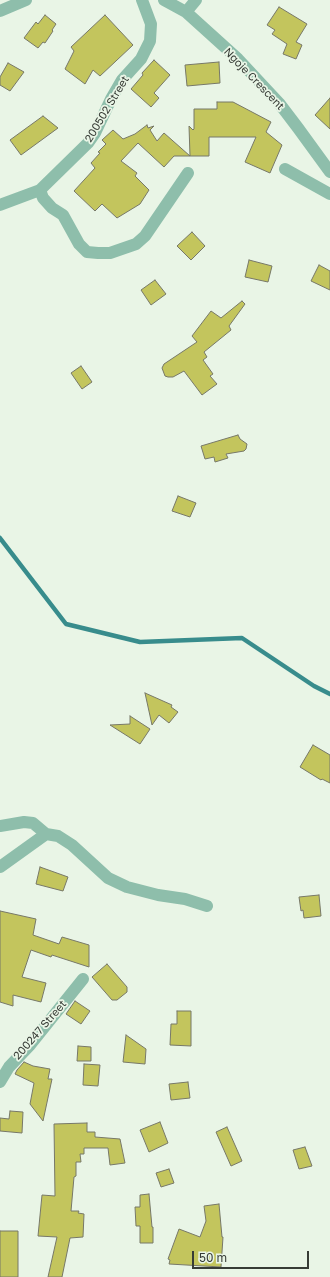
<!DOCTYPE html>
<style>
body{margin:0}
#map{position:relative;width:330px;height:1277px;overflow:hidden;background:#e9f5e6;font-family:"Golos Text",sans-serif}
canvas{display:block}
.scale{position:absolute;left:192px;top:1251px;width:117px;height:18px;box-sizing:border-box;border:2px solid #373c36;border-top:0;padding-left:5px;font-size:12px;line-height:14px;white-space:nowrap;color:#373c36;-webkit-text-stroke:3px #e9f5e6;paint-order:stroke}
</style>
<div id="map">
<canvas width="330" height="1277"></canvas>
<div class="scale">50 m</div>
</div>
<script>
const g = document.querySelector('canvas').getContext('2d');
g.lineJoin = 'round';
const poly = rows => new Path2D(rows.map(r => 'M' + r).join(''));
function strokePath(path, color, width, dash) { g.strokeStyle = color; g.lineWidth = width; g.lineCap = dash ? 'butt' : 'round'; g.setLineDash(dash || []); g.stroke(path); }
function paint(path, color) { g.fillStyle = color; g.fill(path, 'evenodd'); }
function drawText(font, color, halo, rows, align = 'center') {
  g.font = font + ' "Golos Text",sans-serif'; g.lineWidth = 3.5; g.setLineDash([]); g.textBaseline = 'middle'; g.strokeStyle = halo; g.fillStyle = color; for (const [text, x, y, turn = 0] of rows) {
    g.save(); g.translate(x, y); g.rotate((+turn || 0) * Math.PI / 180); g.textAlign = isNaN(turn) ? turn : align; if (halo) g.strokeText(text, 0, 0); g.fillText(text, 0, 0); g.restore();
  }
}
strokePath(poly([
 [0,538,66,624,140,642,242,638,314,686,330,694]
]), '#388c8c', 4.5);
const building = poly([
 [279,7,307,24,296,42,302,45,296,59,283,54,287,44,272,34,275,30,267,25,279,7],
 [45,15,56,24,52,30,53,31,45,43,43,42,38,48,24,38,36,22,38,24,45,15],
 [105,15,133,45,100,76,93,70,85,84,65,69,74,51,71,47,105,15],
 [154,60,170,75,154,93,159,98,151,107,131,89,143,75,142,73,154,60],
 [219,62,220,83,187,86,185,65,219,62],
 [8,63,24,72,10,91,0,85,0,77,8,63],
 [330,98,330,129,315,115,330,98],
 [217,102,233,102,271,122,266,132,282,145,270,173,245,162,256,137,209,137,209,156,190,156,189,126,193,130,194,129,194,109,217,109,217,102],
 [43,116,58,128,21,155,10,140,43,116],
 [147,125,148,128,154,126,150,130,157,141,164,133,190,156,174,156,164,167,138,143,121,161,137,173,135,176,149,190,140,204,117,218,102,204,95,211,74,191,95,168,91,163,100,153,98,152,106,144,102,140,113,130,123,139,135,134,147,125],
 [192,232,205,246,191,260,177,246,192,232],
 [249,260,272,266,268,282,245,277,249,260],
 [319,265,330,271,330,290,311,281,319,265],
 [155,280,166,294,151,305,141,290,155,280],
 [242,301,245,304,229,326,231,330,204,352,207,357,203,360,213,374,210,376,217,384,202,395,184,371,173,377,168,377,165,376,162,368,164,364,197,342,192,336,211,311,221,318,242,301],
 [81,366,92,382,82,389,71,373,81,366],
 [238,435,240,439,247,444,246,449,244,451,226,454,228,458,215,462,214,457,205,459,201,446,238,435],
 [178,496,196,503,190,517,172,511,178,496],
 [145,693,172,705,171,707,178,712,169,723,159,715,152,725,145,693],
 [130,716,150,729,140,744,110,725,130,724,130,716],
 [313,745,330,755,330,783,322,779,321,780,300,767,313,745],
 [40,867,68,877,63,891,36,884,40,867],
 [319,895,321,916,304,918,303,910,301,911,299,897,319,895],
 [0,911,36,919,33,935,59,944,62,937,89,945,89,967,52,955,51,957,31,950,22,977,46,983,41,1002,13,995,13,1006,0,1002,0,911],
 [107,964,127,987,127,992,117,1000,112,1000,92,977,107,964],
 [75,1001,90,1011,81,1024,66,1014,75,1001],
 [177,1011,191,1011,191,1046,170,1045,171,1024,177,1024,177,1011],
 [126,1035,146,1049,145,1064,123,1062,126,1035],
 [78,1046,91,1047,91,1061,77,1061,78,1046],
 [24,1062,33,1066,50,1069,48,1079,52,1079,43,1121,30,1104,34,1083,15,1074,17,1070,24,1062],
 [84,1064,100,1065,98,1086,83,1085,84,1064],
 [188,1082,190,1098,171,1100,169,1084,188,1082],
 [10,1111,23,1112,22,1133,0,1131,0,1118,9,1119,10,1111],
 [160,1122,168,1143,149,1152,140,1130,160,1122],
 [87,1123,87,1132,95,1132,95,1137,120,1139,125,1163,110,1165,108,1148,84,1148,84,1154,80,1154,81,1162,76,1162,76,1176,74,1177,71,1211,79,1211,78,1213,84,1214,83,1237,70,1238,62,1277,48,1277,57,1237,38,1236,42,1195,55,1196,54,1124,87,1123],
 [227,1127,242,1161,231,1166,216,1132,227,1127],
 [305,1147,312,1166,299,1169,293,1150,305,1147],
 [169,1169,174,1183,161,1187,156,1173,169,1169],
 [149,1194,152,1227,153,1227,153,1243,140,1243,140,1226,136,1226,135,1207,140,1207,140,1195,149,1194],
 [219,1204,222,1237,223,1237,221,1267,169,1264,170,1260,168,1259,179,1229,200,1237,206,1221,204,1206,219,1204],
 [0,1231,18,1231,18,1277,0,1277,0,1231]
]);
paint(building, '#c3c55d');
strokePath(building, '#777868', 1);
strokePath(poly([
 [164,0,186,12,238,59,279,103,298,128,330,172],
 [0,11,26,0],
 [186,12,196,0],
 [285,169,330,194],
 [40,190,43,198,52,208,63,215,79,244,87,252,98,253,110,253,136,244,145,236,188,173],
 [0,205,40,190,88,143,95,133,111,99,122,80,141,59,150,41,151,24,142,0],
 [0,826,24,822,33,823,46,834,58,836,72,845,108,878,127,887,158,895,185,899,207,906],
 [0,867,46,834],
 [0,1082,9,1067,30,1045,83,979]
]), '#8ebeab', 12);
drawText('11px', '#373c36', '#e9f5e6', [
 ["Ngoje Crescent",254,79,46],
 ["200502 Street",107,109,-59],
 ["200247 Street",40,1030,-49]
]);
</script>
